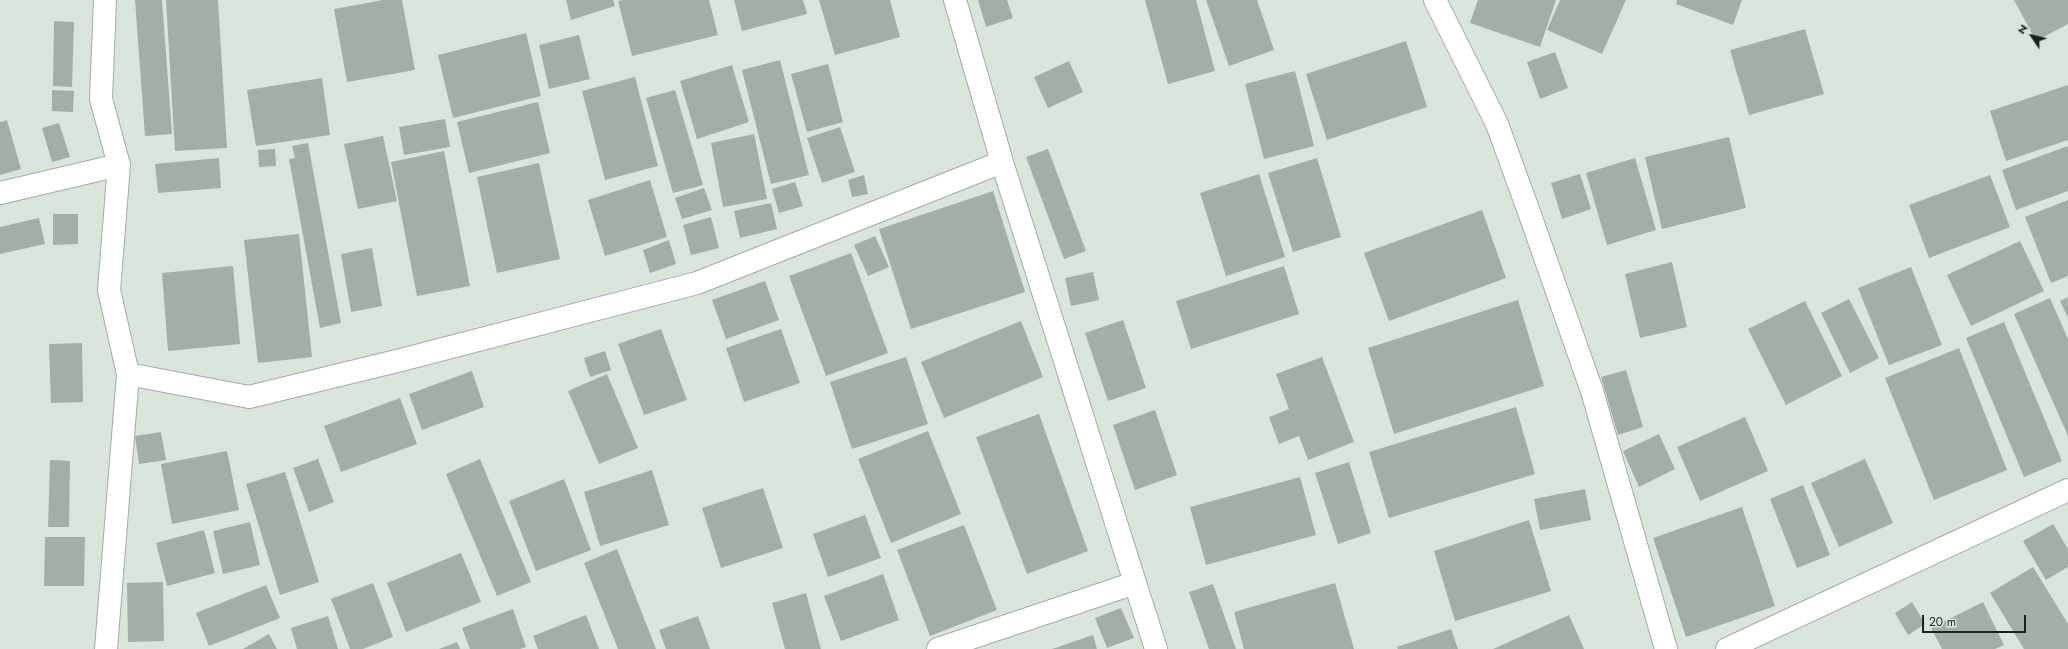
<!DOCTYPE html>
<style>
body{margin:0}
#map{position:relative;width:2068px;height:649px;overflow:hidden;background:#d9e5db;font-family:Jost,sans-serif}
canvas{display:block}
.north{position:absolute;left:2012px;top:16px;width:40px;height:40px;-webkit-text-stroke:3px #d9e5db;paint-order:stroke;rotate:305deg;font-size:11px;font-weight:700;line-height:16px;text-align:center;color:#1c211d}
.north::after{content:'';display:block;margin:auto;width:14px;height:18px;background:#1c211d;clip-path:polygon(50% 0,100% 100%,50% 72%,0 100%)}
.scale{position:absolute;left:1922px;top:615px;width:104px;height:18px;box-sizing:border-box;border:2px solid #1c211d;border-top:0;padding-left:5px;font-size:12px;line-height:14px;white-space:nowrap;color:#1c211d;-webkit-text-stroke:3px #d9e5db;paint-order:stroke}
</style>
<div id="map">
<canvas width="2068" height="649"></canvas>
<div class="north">N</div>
<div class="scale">20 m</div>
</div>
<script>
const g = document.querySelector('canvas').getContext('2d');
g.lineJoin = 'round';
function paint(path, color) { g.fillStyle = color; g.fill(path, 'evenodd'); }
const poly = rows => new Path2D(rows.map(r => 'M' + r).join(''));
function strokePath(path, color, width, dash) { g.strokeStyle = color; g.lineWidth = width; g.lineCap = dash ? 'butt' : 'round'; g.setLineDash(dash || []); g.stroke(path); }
paint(poly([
 [135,0,162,0,172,134,145,136],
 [166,0,218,0,227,148,175,151],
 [383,0,402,0,415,70,347,82,334,9],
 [566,0,613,0,615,6,571,20],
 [623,0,709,0,718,35,632,56,618,1],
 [734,0,803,0,807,14,742,31],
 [819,0,890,0,900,37,835,55],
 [978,0,1007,0,1013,18,986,27],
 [1145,0,1196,0,1215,71,1168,84],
 [1206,0,1257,0,1274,50,1229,66],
 [1478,0,1556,0,1540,47,1470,23],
 [1560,0,1626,0,1602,54,1547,30],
 [1677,0,1742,0,1733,25,1676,4],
 [2014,0,2068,0,2068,24,2036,41],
 [54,21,74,22,72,87,53,86],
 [1805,29,1824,94,1749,115,1730,50],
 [526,33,541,96,453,118,438,55],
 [579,35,590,79,549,89,539,45],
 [1406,41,1427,107,1327,140,1306,74],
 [1555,52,1568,88,1540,99,1527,62],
 [780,60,809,175,771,184,742,70],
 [1069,61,1083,92,1048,108,1034,77],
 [828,64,843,122,807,132,791,74],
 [732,65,749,122,697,139,680,81],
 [1295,71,1314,146,1264,159,1245,84],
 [635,77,658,166,605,180,582,91],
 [322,78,330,135,256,146,247,90],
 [2068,85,2068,140,2006,161,1990,111],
 [52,90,74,91,73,112,52,111],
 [675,90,703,185,673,193,646,98],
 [538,102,550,153,469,173,457,122],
 [445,119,450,147,404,155,399,127],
 [7,120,21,169,0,175,0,122],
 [59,123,70,157,52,162,42,128],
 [840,127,855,172,822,183,807,138],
 [754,134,767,199,723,207,711,143],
 [383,136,397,201,358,209,344,144],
 [1729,137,1746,208,1662,229,1645,157],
 [308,143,341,323,320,328,289,159,295,158,292,146],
 [2068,146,2068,191,2016,210,2002,170],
 [275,149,276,166,259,167,258,150],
 [1048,149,1086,251,1064,259,1026,157],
 [444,151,470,286,417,296,391,162],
 [219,158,221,188,158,193,155,164],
 [1317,158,1341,237,1293,252,1268,173],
 [1635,158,1656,230,1607,245,1586,173],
 [539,163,560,259,497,273,477,177],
 [1259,174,1285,257,1226,276,1200,193],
 [1580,174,1591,209,1562,219,1551,183],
 [864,175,868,194,852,197,848,180],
 [1990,175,2010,227,1929,258,1909,205],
 [650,180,667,237,605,256,588,200],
 [795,182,803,206,779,213,772,189],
 [704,188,712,210,682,219,675,198],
 [993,191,1025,292,911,329,879,229],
 [2068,200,2068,276,2051,283,2025,217],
 [771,203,777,229,740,238,734,211],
 [1482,210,1506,278,1389,321,1364,253],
 [53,214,78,214,78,244,53,245],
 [711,217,719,248,691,255,683,225],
 [39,218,45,244,0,254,0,227],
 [299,234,312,357,258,363,244,240],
 [875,236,889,267,868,276,854,245],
 [669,240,676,264,650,273,643,250],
 [2020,241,2044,291,1971,326,1947,275],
 [372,248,382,306,351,312,341,254],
 [851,253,888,353,826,376,789,276],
 [1672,262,1687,327,1640,338,1625,274],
 [233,266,240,344,168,351,162,273],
 [1284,266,1299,314,1191,349,1176,301],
 [1911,267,1942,345,1889,365,1858,288],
 [1093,272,1099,300,1071,306,1065,278],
 [765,281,779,320,726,339,712,300],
 [2068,297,2068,318,2060,301],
 [2050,298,2068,339,2068,436,2014,314],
 [1849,299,1879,358,1850,373,1821,313],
 [1518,300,1544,386,1394,434,1368,348],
 [1805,301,1842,376,1786,405,1748,329],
 [1123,320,1146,388,1108,401,1085,333],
 [1021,321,1043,377,944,418,921,362],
 [2004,322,2062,461,2024,477,1966,338],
 [661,329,687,400,644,415,618,344],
 [781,329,800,383,744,402,726,348],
 [82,343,83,402,51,403,49,344],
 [1959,348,2007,470,1934,500,1885,378],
 [605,351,611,370,590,377,584,358],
 [906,357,928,424,852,449,830,382],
 [1322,357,1354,442,1308,460,1299,436,1279,444,1269,417,1289,409,1276,374],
 [1626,370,1643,427,1618,435,1601,377],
 [472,371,484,407,422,430,409,394],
 [607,374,638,448,599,464,568,391],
 [400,398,417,444,341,472,324,426],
 [1516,407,1535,474,1389,518,1369,452],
 [1155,410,1177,475,1135,490,1113,425],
 [1039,414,1088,551,1027,574,976,437],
 [1745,417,1768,471,1700,501,1677,447],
 [928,431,961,514,891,543,858,459],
 [161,432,166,460,139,464,135,436],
 [1659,434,1675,469,1639,487,1623,451],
 [227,451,239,510,172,524,161,464],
 [318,459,334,502,309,512,293,468],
 [480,459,531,582,497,596,446,474],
 [1865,459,1893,523,1839,547,1811,483],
 [50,460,70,461,69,527,48,527],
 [1349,462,1371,533,1338,544,1315,473],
 [652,470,669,525,600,546,584,492],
 [285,472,319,582,280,595,246,484],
 [1300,477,1316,535,1206,565,1190,507],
 [564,479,591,550,536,571,509,501],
 [1803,485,1830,555,1797,568,1770,499],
 [763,488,783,548,721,568,702,508],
 [1585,489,1591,520,1540,530,1534,499],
 [1742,507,1775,606,1686,637,1653,538],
 [865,515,881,558,828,577,813,534],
 [1529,520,1551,591,1455,621,1434,551],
 [250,522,260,565,223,574,213,531],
 [2053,524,2068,549,2068,567,2046,580,2023,541],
 [964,525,997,610,930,636,897,550],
 [204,530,215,573,167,586,156,543],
 [45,537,85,537,84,586,44,586],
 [617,549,656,649,618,649,584,563],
 [461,553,481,602,406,632,387,583],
 [2033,567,2068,624,2068,649,2024,649,1990,593],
 [883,574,899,620,841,641,824,596],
 [163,582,164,641,128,642,127,583],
 [373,583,393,637,363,649,350,649,331,599],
 [1335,583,1354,649,1244,649,1234,612],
 [1213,584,1236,649,1209,649,1189,592],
 [266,585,280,618,209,646,196,613],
 [806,593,821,649,785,649,772,603],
 [1912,602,1925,624,1908,635,1895,613],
 [1983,602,2004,645,1995,649,1942,649,1931,628],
 [1121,608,1134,638,1107,648,1095,618],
 [513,609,526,647,520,649,470,649,462,628],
 [586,615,599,649,538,649,533,636],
 [1569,615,1584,649,1493,649],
 [328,616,338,649,297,649,291,628],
 [698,616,710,649,666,649,659,630],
 [1451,629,1458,649,1398,649,1397,647],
 [269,634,277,649,243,649],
 [1093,635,1097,649,1052,649],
 [457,642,460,649,439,649]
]), '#a3afa6');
const minor = poly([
 [105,0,101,99,119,165,109,290,128,374,106,649],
 [955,0,1002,162,1156,649],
 [1435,0,1497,124,1529,212,1592,391,1666,649],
 [0,193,119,165],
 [128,374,249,397,401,360,697,283,1002,162],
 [938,649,1135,583],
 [1727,649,2068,490]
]);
strokePath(minor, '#a1ada4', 24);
strokePath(minor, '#fff', 22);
</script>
